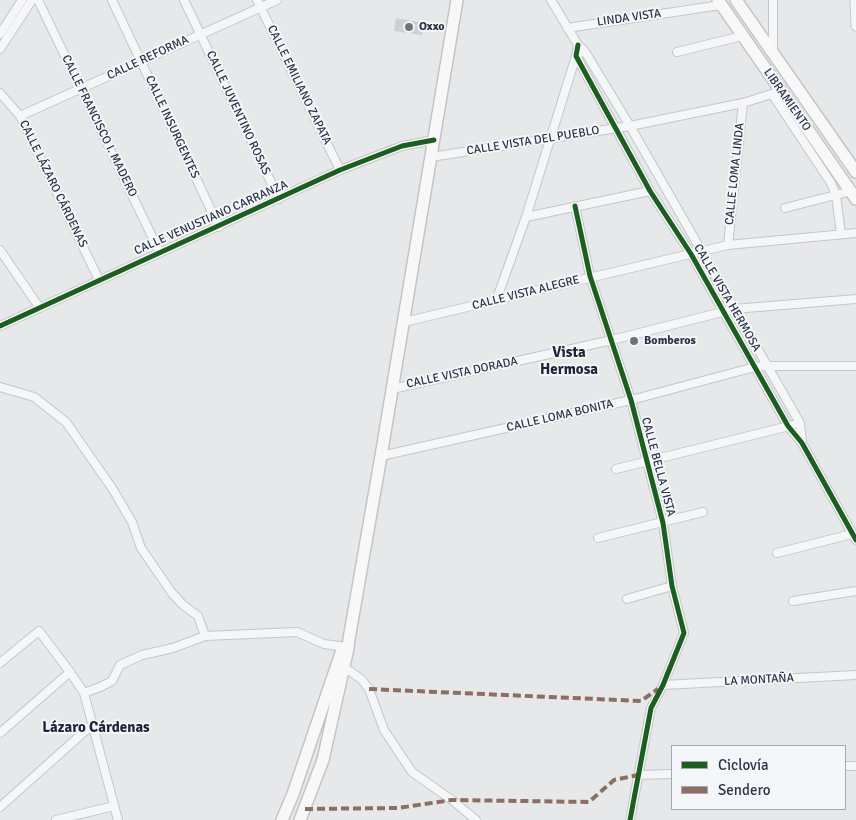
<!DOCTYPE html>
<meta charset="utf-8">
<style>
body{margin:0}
#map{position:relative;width:856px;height:820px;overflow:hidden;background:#e6e8ea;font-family:Signika,sans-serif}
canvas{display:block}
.legend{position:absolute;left:671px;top:745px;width:175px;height:65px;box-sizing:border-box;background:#f4f6f9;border:1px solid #a4a8b1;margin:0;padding:6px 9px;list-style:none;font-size:15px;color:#2b3445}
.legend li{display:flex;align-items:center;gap:10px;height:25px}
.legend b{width:25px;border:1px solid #a4a8b1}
</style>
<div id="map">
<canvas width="856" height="820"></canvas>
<ul class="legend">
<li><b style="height:6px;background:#1b5e20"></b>Ciclovía</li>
<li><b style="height:6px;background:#8d6e63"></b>Sendero</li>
</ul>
</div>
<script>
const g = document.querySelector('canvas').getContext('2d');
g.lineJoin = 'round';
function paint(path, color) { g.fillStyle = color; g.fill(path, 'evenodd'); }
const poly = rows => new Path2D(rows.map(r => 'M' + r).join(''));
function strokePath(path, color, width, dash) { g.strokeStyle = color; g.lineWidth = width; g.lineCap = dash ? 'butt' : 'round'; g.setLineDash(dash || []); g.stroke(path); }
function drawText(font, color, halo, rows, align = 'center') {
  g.font = font + ' Signika,sans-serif'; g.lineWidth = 4; g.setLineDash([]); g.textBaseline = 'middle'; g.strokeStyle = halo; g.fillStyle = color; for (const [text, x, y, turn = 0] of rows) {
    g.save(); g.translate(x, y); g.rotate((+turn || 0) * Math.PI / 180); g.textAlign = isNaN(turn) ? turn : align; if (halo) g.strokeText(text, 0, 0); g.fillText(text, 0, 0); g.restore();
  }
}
paint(poly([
 [396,18,424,23,422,35,394,31]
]), '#ced0d3');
const minor = poly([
 [38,0,160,253],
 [112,0,219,227],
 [184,0,279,199],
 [257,0,340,170],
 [551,0,578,45,584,50,630,126,796,416,800,423,802,442],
 [567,28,721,5],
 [0,34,22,0],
 [578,45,576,56,650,191,691,254,788,426,802,443,856,540],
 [0,49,32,0],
 [677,52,742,36],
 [773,53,773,0],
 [0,93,20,116,99,280],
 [772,94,831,183,836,195,841,234],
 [20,116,277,0],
 [431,157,630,126,743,103,781,91],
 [575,206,590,276,631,400,663,523,672,586,684,633,663,685,651,708,630,820],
 [785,208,851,191],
 [526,217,650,191],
 [728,245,743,103],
 [0,250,39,307],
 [496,301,526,217,576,56,579,54],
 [404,322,728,245,856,233],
 [0,326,340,170,402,146,434,140],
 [0,387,34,397,66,422,112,488,132,522,141,548,172,593,183,605,198,616,205,636],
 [392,389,612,340,734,309,856,299],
 [381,456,631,400,755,367,766,366,856,366],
 [616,469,793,425],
 [598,538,703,512],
 [777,553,852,534],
 [627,599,672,586],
 [793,601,856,591],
 [0,663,39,631,70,672,84,693,118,820],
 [344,667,361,679,369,689,384,730,412,772,452,800,476,820],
 [663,685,856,675],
 [84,693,100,687,112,681,120,665,142,655,173,648,205,636,297,632,324,644,346,647],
 [0,733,70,672],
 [845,766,856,766],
 [638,775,672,774],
 [0,807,93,724],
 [56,820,114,806]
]);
const tertiary = poly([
 [855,0,856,26]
]);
const primary = poly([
 [718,0,856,199],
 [736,0,856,172],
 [282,820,293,794,342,650],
 [300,820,323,760,348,648,349,639,381,456,457,0]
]);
strokePath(minor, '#c4c6c8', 10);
strokePath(tertiary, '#c4c6c8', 11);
strokePath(primary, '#c2c5c8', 14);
strokePath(minor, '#f5f6f7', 8);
strokePath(tertiary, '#f5f6f7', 9);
strokePath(primary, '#f8f8f8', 11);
strokePath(poly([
 [369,689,641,701,658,689],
 [305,809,398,808,452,800,589,802,614,780,638,775]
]), '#8d6e63', 4, [8, 4]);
strokePath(poly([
 [578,45,576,56,650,191,691,254,788,426,802,443,856,540],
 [575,206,590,276,631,400,663,523,672,586,684,633,663,685,651,708,630,820],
 [0,326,340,170,402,146,434,140]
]), '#1b5e20', 5);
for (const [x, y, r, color] of [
 [409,27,5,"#6c737f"],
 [634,341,5,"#6c737f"]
]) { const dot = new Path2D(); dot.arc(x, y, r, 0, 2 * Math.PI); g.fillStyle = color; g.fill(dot); strokePath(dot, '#f4f6f9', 2); }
drawText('12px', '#2b3445', '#f4f6f9', [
 ["LINDA VISTA",629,18,-8],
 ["CALLE REFORMA",148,58,-25],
 ["CALLE EMILIANO ZAPATA",299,85,64],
 ["LIBRAMIENTO",787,100,55],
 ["CALLE JUVENTINO ROSAS",238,113,65],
 ["CALLE FRANCISCO I. MADERO",99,126,64],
 ["CALLE INSURGENTES",172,127,65],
 ["CALLE VISTA DEL PUEBLO",533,141,-9],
 ["CALLE LOMA LINDA",735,174,-84],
 ["CALLE LÁZARO CÁRDENAS",53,184,64],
 ["CALLE VENUSTIANO CARRANZA",211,218,-24],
 ["CALLE VISTA ALEGRE",526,293,-14],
 ["CALLE VISTA HERMOSA",727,298,60],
 ["CALLE VISTA DORADA",462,373,-12],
 ["CALLE LOMA BONITA",560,416,-13],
 ["CALLE BELLA VISTA",658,467,75],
 ["LA MONTAÑA",759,680,-3]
]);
drawText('bold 12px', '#2b3445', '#f4f6f9', [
 ["Oxxo",419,27],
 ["Bomberos",644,341]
], 'left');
drawText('bold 15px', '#1d2536', '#f4f6f9', [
 ["Vista",569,353],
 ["Hermosa",569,370],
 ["Lázaro Cárdenas",96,728]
]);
</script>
